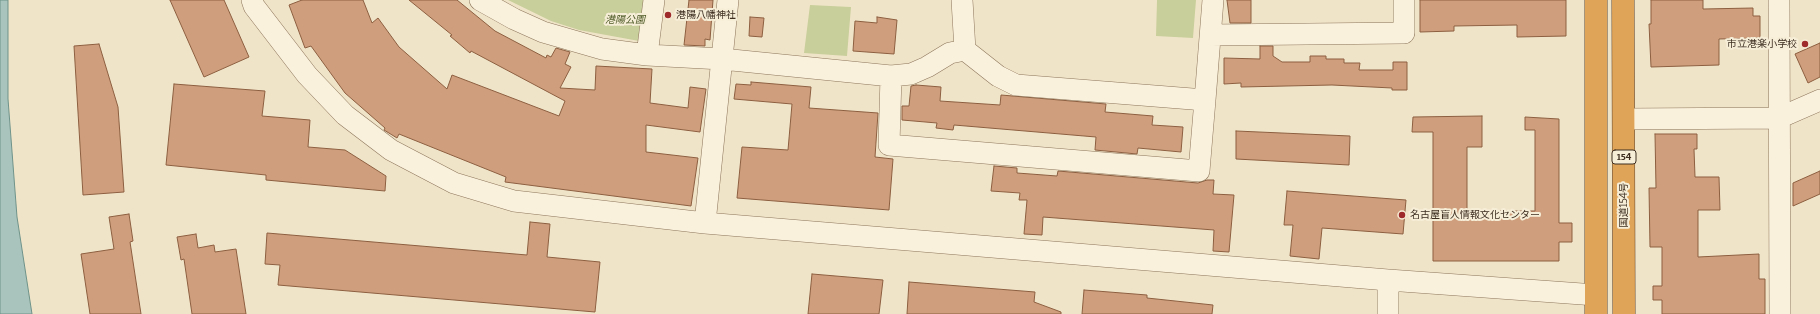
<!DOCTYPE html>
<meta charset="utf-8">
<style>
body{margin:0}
canvas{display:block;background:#f0e4c8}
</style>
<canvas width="1820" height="314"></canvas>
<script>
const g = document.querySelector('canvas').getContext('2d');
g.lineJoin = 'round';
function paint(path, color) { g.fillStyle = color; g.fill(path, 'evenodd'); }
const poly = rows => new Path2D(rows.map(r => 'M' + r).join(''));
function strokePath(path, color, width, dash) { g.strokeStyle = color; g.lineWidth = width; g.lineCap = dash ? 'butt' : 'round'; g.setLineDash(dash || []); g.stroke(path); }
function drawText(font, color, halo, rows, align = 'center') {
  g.font = font + ' Bitter,"Noto Sans JP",serif'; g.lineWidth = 4; g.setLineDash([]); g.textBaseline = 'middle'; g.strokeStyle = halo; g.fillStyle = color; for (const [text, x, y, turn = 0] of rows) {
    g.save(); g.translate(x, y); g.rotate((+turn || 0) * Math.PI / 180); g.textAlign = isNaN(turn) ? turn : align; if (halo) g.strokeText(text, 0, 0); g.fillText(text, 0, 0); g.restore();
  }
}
paint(poly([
 [508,0,649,0,639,41,579,30,551,21],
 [1157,0,1196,0,1193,38,1156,36],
 [810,5,851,7,847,56,804,53]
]), '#c9cf9b');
const water = poly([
 [0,0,8,0,8,99,17,217,32,314,0,314,0,0]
]);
paint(water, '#a9c4bc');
strokePath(water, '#6f938a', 1);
const building = poly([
 [170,0,224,0,249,57,204,77,170,0],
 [302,0,363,0,372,23,378,18,399,47,447,89,452,75,559,116,565,101,471,51,470,53,450,36,452,35,409,0,457,0,495,31,546,58,547,55,551,57,556,48,570,52,565,64,571,67,560,88,595,90,596,66,652,69,650,103,688,108,690,87,706,89,700,132,646,125,646,152,698,158,691,206,505,182,506,177,399,134,397,138,384,130,385,128,345,93,311,46,305,48,289,5,302,0],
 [689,0,713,0,710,40,705,39,705,46,684,45,689,0],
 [1227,0,1251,0,1251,23,1230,23,1227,0],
 [1420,0,1566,0,1566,36,1517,37,1517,25,1454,26,1454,31,1420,32,1420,0],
 [1651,0,1703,0,1703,9,1753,8,1753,16,1760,16,1760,38,1719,39,1719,65,1651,67,1649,24,1651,24,1651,0],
 [750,17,764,18,762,37,749,36,750,17],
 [877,17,897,20,894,54,853,51,855,21,877,23,877,17],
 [1820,43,1820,77,1808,83,1795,54,1820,43],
 [99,44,118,107,124,192,83,195,74,46,99,44],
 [1260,46,1273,46,1273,56,1282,62,1310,62,1310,56,1326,56,1326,59,1344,59,1344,63,1360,63,1359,70,1393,70,1393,62,1407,62,1407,90,1392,90,1392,88,1332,85,1241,87,1241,83,1224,84,1224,58,1260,59,1260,46],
 [751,82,811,87,809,108,878,113,875,157,893,159,889,210,737,198,742,147,788,150,792,104,734,99,736,84,751,85,751,82],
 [174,84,265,91,262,116,310,120,308,147,345,150,386,176,385,191,266,180,266,175,166,165,174,84],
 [916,85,941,87,940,101,1000,105,1001,95,1106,104,1105,112,1153,116,1152,125,1183,127,1181,152,1138,148,1137,154,1095,150,1096,137,954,125,953,130,936,128,937,123,902,120,902,106,909,106,911,86,916,85],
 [1482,116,1482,147,1467,147,1467,211,1535,211,1535,130,1525,130,1525,117,1559,119,1559,223,1572,223,1572,242,1559,242,1559,261,1433,261,1433,132,1412,132,1413,117,1482,116],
 [1236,131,1350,136,1349,165,1236,159,1236,131],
 [1655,134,1697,134,1697,149,1694,149,1695,177,1719,177,1720,210,1698,210,1698,257,1759,254,1759,279,1765,279,1765,314,1662,314,1662,300,1653,300,1653,286,1662,286,1662,247,1650,247,1649,188,1656,188,1655,134],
 [994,166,1017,168,1017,173,1057,176,1058,171,1198,183,1207,180,1214,180,1213,194,1234,195,1229,252,1213,251,1214,230,1043,217,1042,235,1024,234,1027,200,1019,200,1020,193,991,191,994,166],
 [1820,171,1820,194,1793,206,1793,183,1820,171],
 [1287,191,1406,200,1403,234,1322,228,1319,259,1290,256,1293,225,1284,225,1287,191],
 [129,214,133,241,130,242,141,314,90,314,81,254,114,249,109,217,129,214],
 [530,222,550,224,547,257,600,262,595,312,278,285,280,265,265,264,267,233,527,255,530,222],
 [196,234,198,248,214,245,215,252,236,249,246,314,192,314,184,259,181,260,177,237,196,234],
 [812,274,883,280,879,314,808,314,812,274],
 [909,282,1035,292,1034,302,1061,312,1061,314,907,314,909,282],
 [1084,290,1147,295,1147,298,1213,305,1212,314,1082,314,1084,290]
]);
paint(building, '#cf9f7d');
strokePath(building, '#8d5f41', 1);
const minor = poly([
 [252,0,254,6,307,75,345,115,391,150,454,183,514,201,705,223,1388,280,1596,295],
 [480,0,514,19,543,32,602,49,647,55,722,59,891,76,911,74,927,67,950,53,965,50],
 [962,0,965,50,998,76,1016,85,1205,100,1213,0],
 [1779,0,1780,314],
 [1211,35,1404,33,1404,0],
 [647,55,654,0],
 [891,76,889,145,1199,171,1205,100],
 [1624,119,1779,118,1820,100],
 [705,223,728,0],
 [1388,314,1388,280]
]);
const highway = poly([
 [1596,0,1596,314],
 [1623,0,1624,314]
]);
strokePath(minor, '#8d765c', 22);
strokePath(highway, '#5b4430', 23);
strokePath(minor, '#faf1dc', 21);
strokePath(highway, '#e0a458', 22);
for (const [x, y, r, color] of [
 [668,15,4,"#9e2a2b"],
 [1805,44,4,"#9e2a2b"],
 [1402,215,4,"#9e2a2b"]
]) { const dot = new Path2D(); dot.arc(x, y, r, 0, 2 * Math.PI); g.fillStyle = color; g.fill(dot); strokePath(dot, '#f7eed8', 1.5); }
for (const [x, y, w] of [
 [1624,157,24]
]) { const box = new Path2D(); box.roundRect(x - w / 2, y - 7, w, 14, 3); g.fillStyle = '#f7eed8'; g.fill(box); strokePath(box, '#3d2e20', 1); }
drawText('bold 9px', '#3d2e20', null, [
 ["154",1624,157]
]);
drawText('10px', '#3d2e20', '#f7eed8', [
 ["港陽八幡神社",676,15],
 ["市立港楽小学校",1797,44,"right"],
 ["名古屋盲人情報文化センター",1410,215]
], 'left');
drawText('italic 10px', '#4d5a26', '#f7eed8', [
 ["港陽公園",625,20]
]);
drawText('10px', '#3d2e20', '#f7eed8', [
 ["国道154号",1624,205,-90]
]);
</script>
